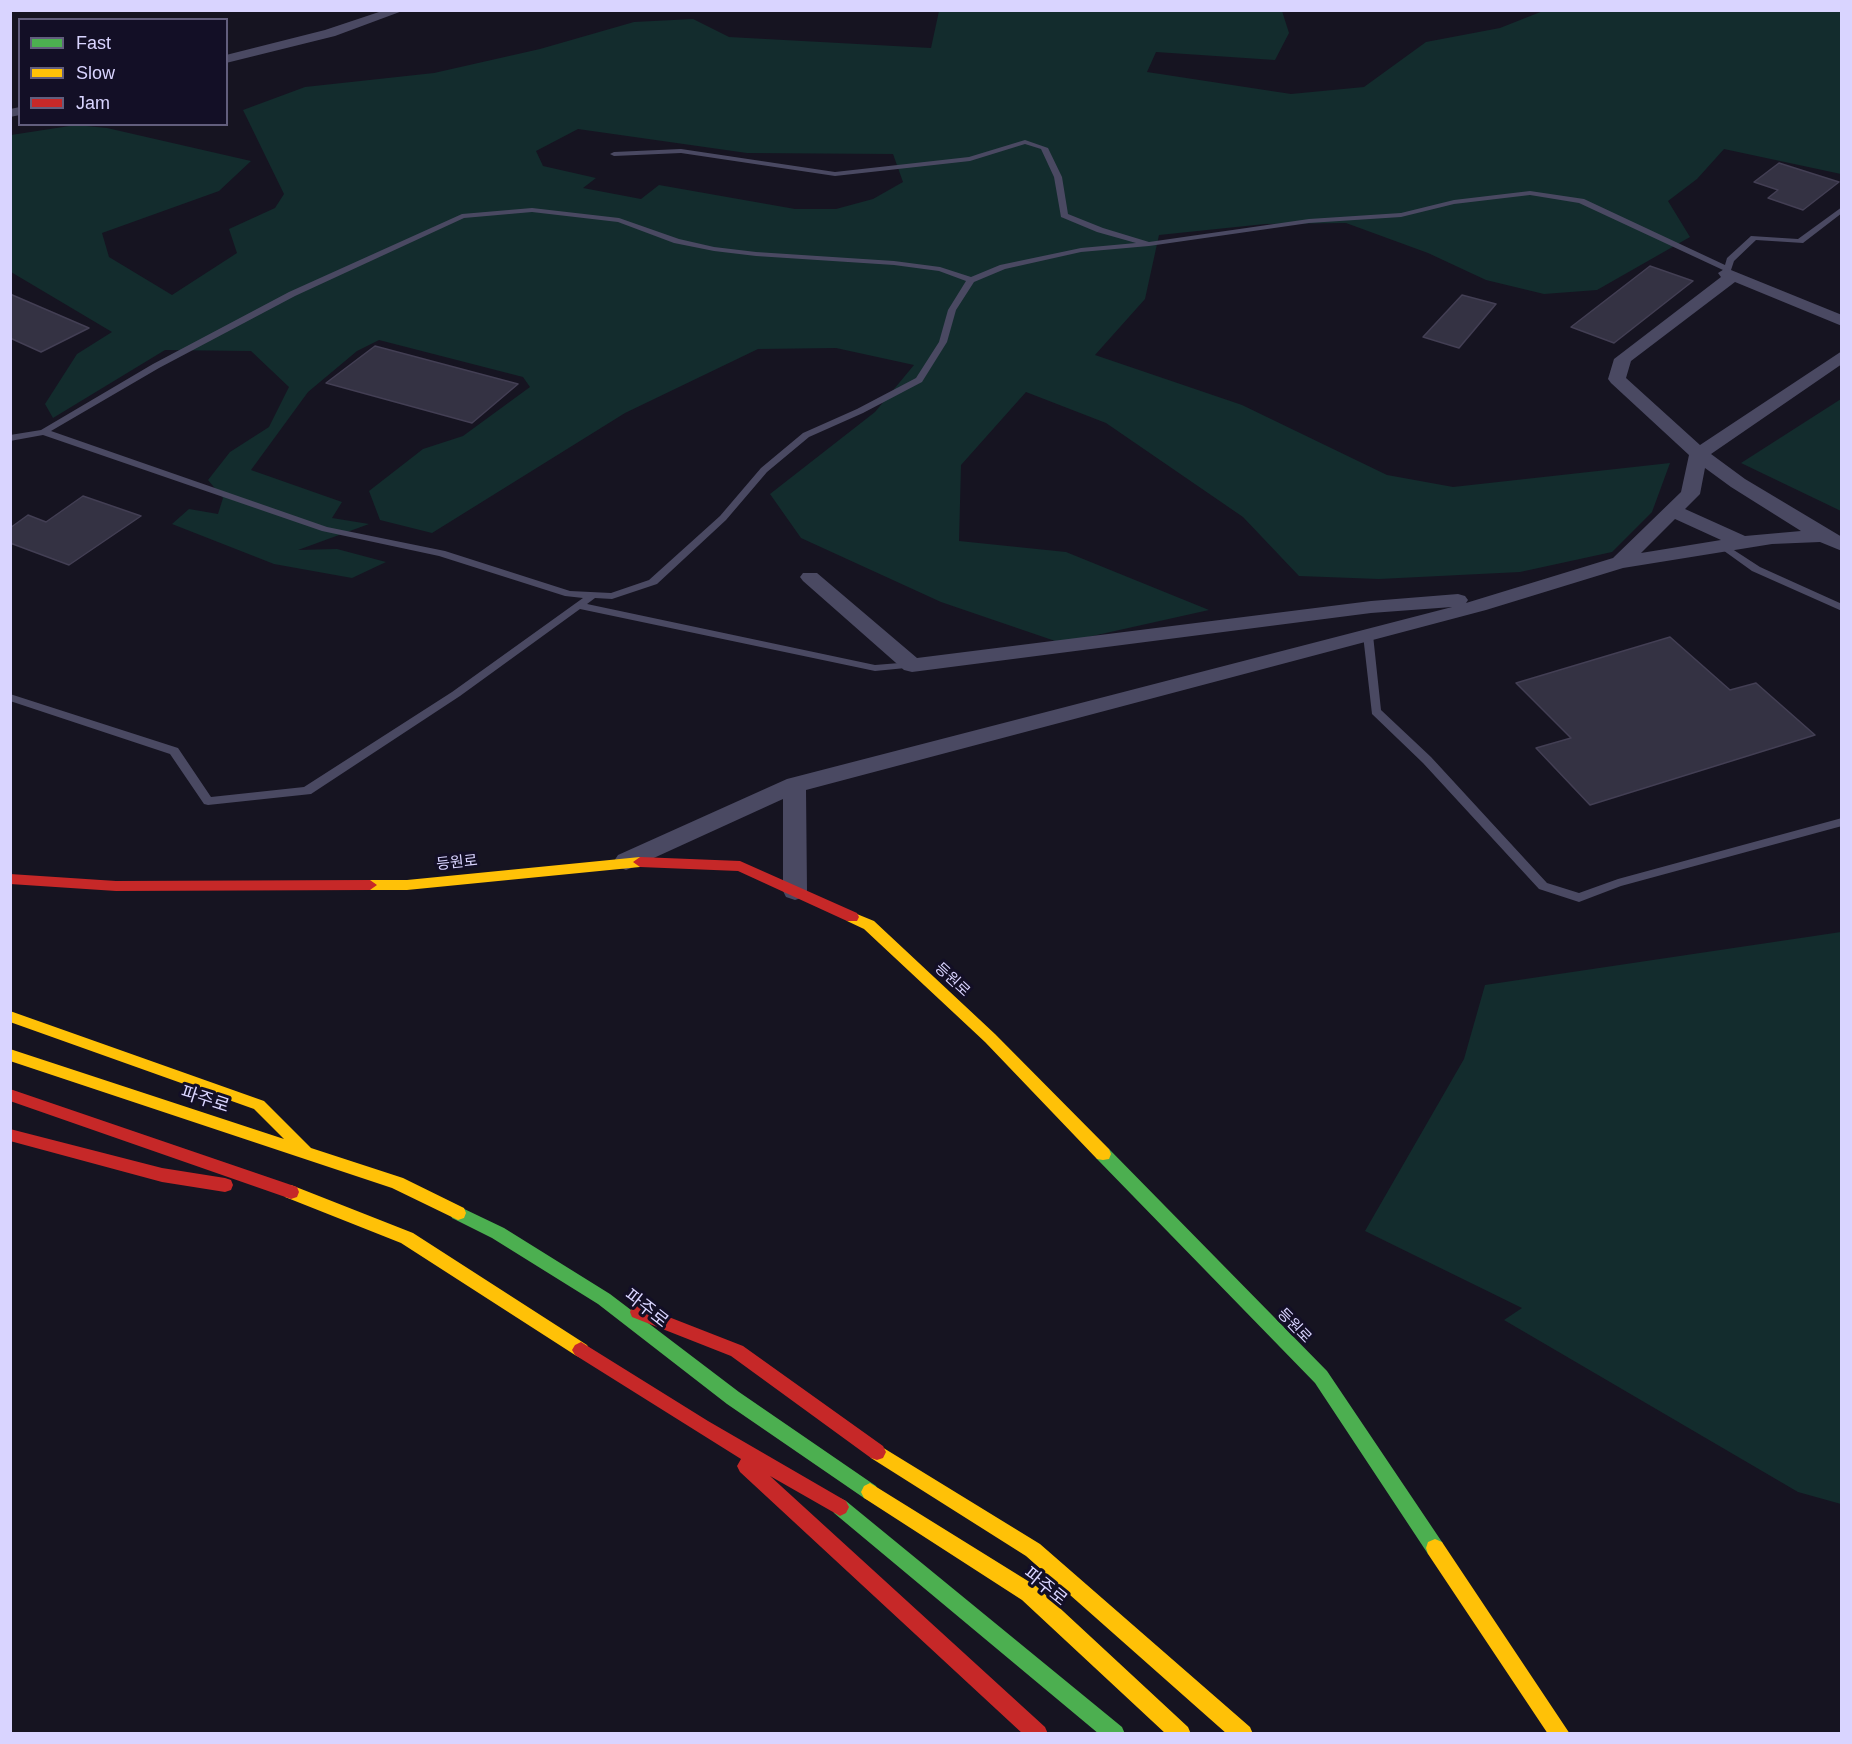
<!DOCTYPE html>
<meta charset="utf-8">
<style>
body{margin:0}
#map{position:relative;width:1852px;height:1744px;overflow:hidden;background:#161421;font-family:Arial,sans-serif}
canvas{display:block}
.frame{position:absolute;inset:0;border:12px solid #d9d4ff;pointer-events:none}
.legend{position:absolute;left:18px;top:18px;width:210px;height:108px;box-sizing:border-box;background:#130f26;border:2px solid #625e7d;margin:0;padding:8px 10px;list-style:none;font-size:18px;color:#d9d4ff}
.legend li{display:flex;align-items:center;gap:12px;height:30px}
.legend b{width:30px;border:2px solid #625e7d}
</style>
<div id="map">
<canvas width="1852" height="1744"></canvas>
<div class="frame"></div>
<ul class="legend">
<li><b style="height:8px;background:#4caf50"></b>Fast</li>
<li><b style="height:8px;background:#ffc107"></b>Slow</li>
<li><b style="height:8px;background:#c62828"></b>Jam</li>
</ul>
</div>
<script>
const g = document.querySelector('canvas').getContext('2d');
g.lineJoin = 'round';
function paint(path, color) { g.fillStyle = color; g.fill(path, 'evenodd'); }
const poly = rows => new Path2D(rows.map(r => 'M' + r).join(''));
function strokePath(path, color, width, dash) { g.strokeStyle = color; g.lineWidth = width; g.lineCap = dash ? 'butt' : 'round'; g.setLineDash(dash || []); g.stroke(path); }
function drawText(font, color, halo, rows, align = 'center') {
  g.font = font + ' Arial,"Noto Sans KR",sans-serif'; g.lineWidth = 6; g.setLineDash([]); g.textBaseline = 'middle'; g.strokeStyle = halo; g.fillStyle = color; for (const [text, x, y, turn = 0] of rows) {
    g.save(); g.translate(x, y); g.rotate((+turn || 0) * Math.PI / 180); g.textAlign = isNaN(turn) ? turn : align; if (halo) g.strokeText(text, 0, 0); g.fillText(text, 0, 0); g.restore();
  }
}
paint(poly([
 [939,11,1282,11,1289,33,1275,60,1156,52,1147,72,1291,94,1364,87,1426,42,1500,28,1543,11,1841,11,1841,174,1724,149,1697,179,1668,201,1690,237,1597,290,1544,294,1486,280,1428,253,1346,223,1265,224,1159,235,1145,299,1095,355,1242,405,1387,475,1453,487,1670,463,1652,512,1612,552,1520,572,1379,579,1299,576,1243,517,1106,423,1026,392,961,465,959,541,1066,552,1209,610,1061,643,941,602,801,538,770,494,875,412,914,365,836,348,758,349,625,413,432,533,380,520,369,491,423,449,463,436,530,387,523,377,379,340,357,351,308,392,251,470,342,502,332,518,369,524,298,550,337,549,386,562,352,578,274,564,172,524,189,509,218,514,223,498,208,480,230,452,269,427,289,387,251,351,165,350,53,418,45,404,77,354,112,332,11,272,11,135,76,125,107,128,251,161,219,191,102,233,109,257,172,295,237,253,229,229,275,208,284,194,243,110,305,87,434,73,540,49,634,22,693,19,729,37,931,48],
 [578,129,747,153,893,154,903,182,873,199,836,209,795,209,659,185,641,199,583,188,596,178,543,166,536,151],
 [1841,399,1841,511,1741,463],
 [1841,932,1842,932,1841,1504,1798,1492,1504,1320,1522,1308,1365,1231,1464,1059,1485,985]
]), '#132c2d');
const building = poly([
 [1779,163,1839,182,1803,210,1768,198,1778,190,1754,182,1779,163],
 [1650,266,1693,281,1614,343,1571,327,1650,266],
 [10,294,89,328,41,352,10,338,10,294],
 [1462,295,1496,304,1459,348,1423,337,1462,295],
 [375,346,518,384,472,423,326,383,375,346],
 [83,496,141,516,69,565,10,543,10,528,28,515,46,522,83,496],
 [1670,637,1730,690,1756,683,1815,735,1590,805,1536,748,1571,738,1516,683,1670,637]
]);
paint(building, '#343243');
strokePath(building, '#433f54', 1.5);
paint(poly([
 [1025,140,1048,148,1062,177,1068,214,1103,228,1149,242,1309,219,1401,213,1454,200,1530,191,1584,199,1725,265,1727,258,1751,236,1798,239,1842,207,1842,213,1803,243,1756,240,1734,261,1730,273,1726,275,1722,273,1723,270,1579,203,1530,195,1454,204,1401,217,1309,223,1149,246,1081,252,1005,269,974,282,956,310,947,342,922,382,863,413,809,437,767,472,726,520,657,584,612,599,595,598,587,604,875,665,912,662,917,665,916,667,875,671,580,609,460,696,311,794,208,805,204,804,170,754,10,701,10,694,178,748,211,797,304,787,452,692,583,598,565,596,439,556,322,531,43,435,10,441,10,435,41,430,153,364,289,292,462,214,532,208,619,218,679,239,714,247,756,252,894,261,940,267,971,277,1000,265,1081,248,1136,243,1097,232,1061,217,1054,177,1041,149,1025,144,970,161,835,176,681,153,614,156,610,154,614,152,681,149,835,172,969,157,1025,140],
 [532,212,618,222,674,243,714,251,756,256,894,265,939,271,966,281,948,310,939,342,916,378,857,409,803,433,761,468,720,516,649,580,611,593,570,591,445,551,327,527,51,431,159,368,295,296,464,218,532,212],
 [1723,543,1760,567,1842,604,1842,611,1752,571,1720,548,1718,546,1723,543],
 [1368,632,1373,635,1381,710,1431,757,1547,883,1579,893,1618,879,1842,818,1842,826,1621,886,1579,902,1539,889,1423,763,1372,714,1363,635,1368,632]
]), '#4a4962');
paint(poly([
 [385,10,405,10,335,36,226,63,226,55,325,30,385,10],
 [20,107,20,115,10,117,10,109,20,107],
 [1726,268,1842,315,1842,326,1735,282,1631,361,1626,378,1700,445,1842,351,1842,364,1711,454,1745,479,1842,537,1842,551,1820,542,1772,544,1623,568,1486,610,806,790,807,891,804,897,795,900,786,897,783,891,783,799,634,867,626,870,618,867,614,861,618,855,787,779,1452,607,1371,613,912,672,904,670,803,581,800,577,803,573,817,573,917,658,1371,601,1458,594,1465,596,1468,600,1466,603,1613,558,1681,492,1689,455,1611,383,1608,379,1614,359,1721,277,1718,273,1726,268],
 [1705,468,1731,487,1801,531,1745,536,1685,509,1700,494,1705,468],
 [1675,519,1721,540,1641,553,1675,519]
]), '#4a4962');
paint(poly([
 [1103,1148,1109,1149,1327,1371,1442,1542,1444,1548,1442,1554,1435,1557,1428,1554,1315,1383,1097,1159,1095,1154,1097,1149,1103,1148],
 [458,1206,504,1228,610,1294,739,1392,876,1486,879,1492,876,1498,870,1501,864,1498,727,1404,598,1304,492,1238,452,1218,450,1213,452,1208,458,1206],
 [840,1498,846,1501,1122,1727,1125,1734,1099,1734,834,1513,831,1507,834,1501,840,1498]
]), '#4caf50');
paint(poly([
 [640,857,647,862,640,867,407,890,370,890,363,885,370,880,407,880,640,857],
 [852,912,874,921,995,1034,1109,1149,1111,1154,1109,1159,1103,1160,1097,1159,985,1042,864,929,847,921,845,917,847,913,852,912],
 [10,1011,264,1101,311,1148,403,1178,464,1208,466,1213,464,1218,458,1220,392,1188,10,1061,10,1049,284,1139,254,1109,10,1022,10,1011],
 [291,1185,413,1233,587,1345,590,1350,587,1355,581,1358,575,1355,401,1243,285,1197,283,1192,285,1187,291,1185],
 [877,1444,1040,1544,1250,1727,1253,1734,1227,1734,1026,1556,871,1458,868,1452,871,1446,877,1444],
 [870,1483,1036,1586,1188,1727,1191,1734,1166,1734,1022,1600,864,1498,861,1492,864,1486,870,1483],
 [1435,1539,1442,1542,1570,1734,1548,1734,1428,1554,1426,1548,1428,1542,1435,1539]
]), '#ffc107');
paint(poly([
 [640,857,740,861,857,913,859,917,857,921,847,921,738,871,640,867,633,862,640,857],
 [10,874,116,881,370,880,377,885,370,890,116,891,10,884,10,874],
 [10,1089,297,1187,299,1192,297,1197,291,1199,10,1101,10,1089],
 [10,1129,162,1168,225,1178,231,1180,233,1185,231,1190,225,1192,162,1182,10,1141,10,1129],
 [638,1305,743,1346,883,1446,886,1452,883,1458,877,1460,871,1458,731,1356,632,1317,630,1312,632,1307,638,1305],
 [581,1342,708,1421,846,1501,849,1507,846,1513,840,1516,770,1476,1045,1727,1048,1734,1023,1734,740,1472,737,1466,741,1459,575,1355,572,1350,575,1345,581,1342]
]), '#c62828');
drawText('15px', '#d9d4ff', '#130f26', [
 ["등원로",457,863,-6],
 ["등원로",952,980,43],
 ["등원로",1294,1326,46]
]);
drawText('18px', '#d9d4ff', '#130f26', [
 ["파주로",205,1100,18],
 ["파주로",646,1309,38],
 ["파주로",1045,1587,39]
]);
</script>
